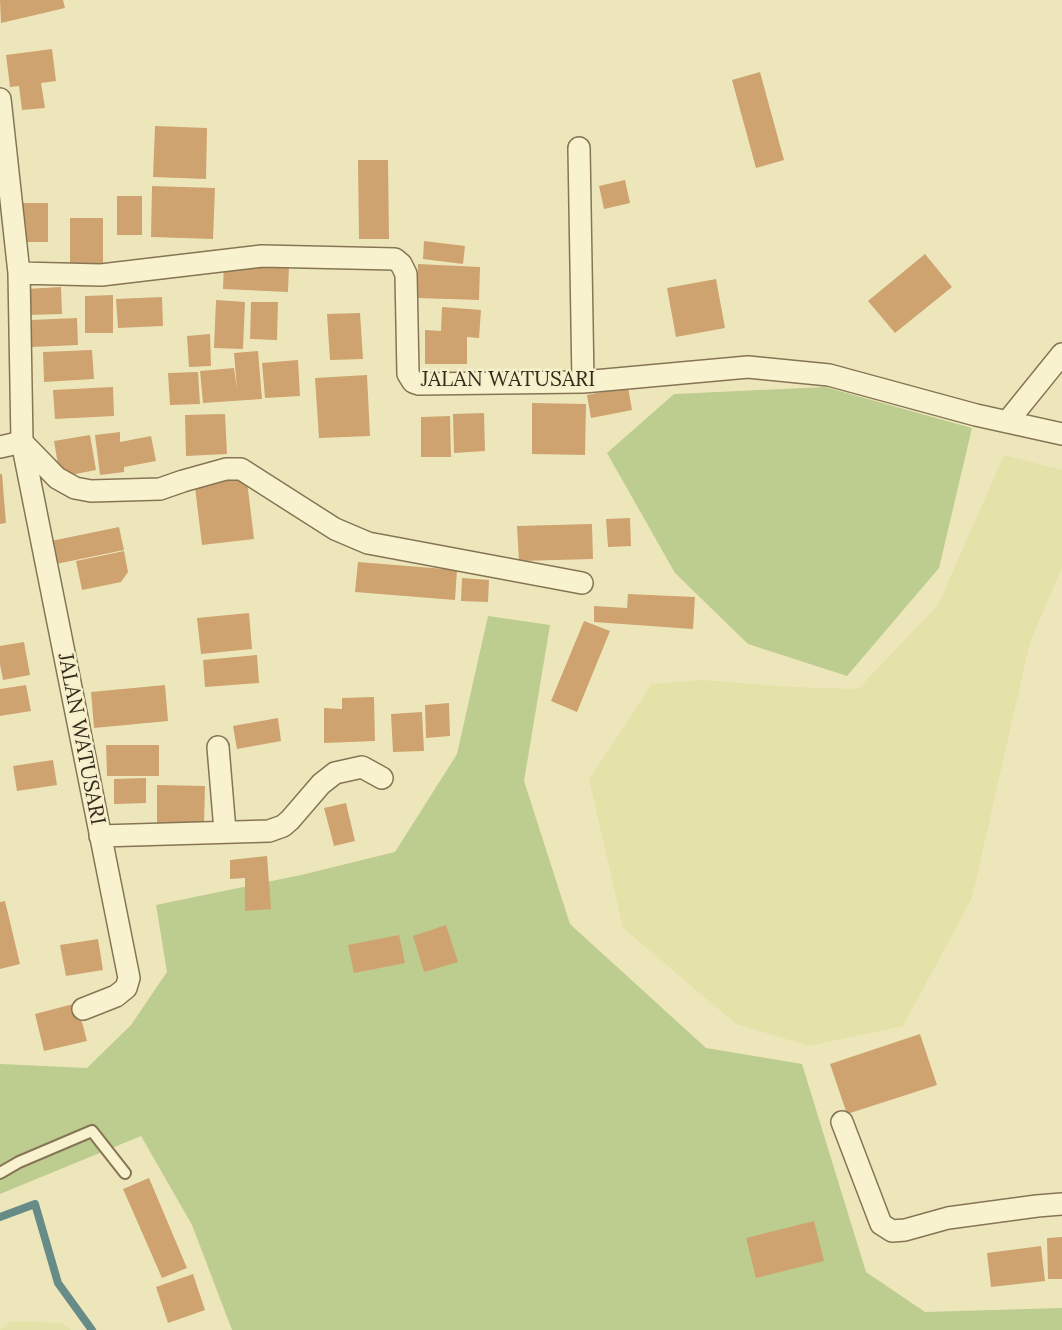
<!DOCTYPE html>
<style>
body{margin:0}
canvas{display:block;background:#eee6bb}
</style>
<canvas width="1062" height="1330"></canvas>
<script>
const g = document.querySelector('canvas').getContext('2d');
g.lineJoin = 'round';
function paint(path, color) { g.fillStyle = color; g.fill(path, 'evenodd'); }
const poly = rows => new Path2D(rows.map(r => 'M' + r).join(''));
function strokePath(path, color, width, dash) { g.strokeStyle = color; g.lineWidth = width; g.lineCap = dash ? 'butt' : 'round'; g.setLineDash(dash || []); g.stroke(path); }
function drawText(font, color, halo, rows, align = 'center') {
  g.font = font + ' Lora,serif'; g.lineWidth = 5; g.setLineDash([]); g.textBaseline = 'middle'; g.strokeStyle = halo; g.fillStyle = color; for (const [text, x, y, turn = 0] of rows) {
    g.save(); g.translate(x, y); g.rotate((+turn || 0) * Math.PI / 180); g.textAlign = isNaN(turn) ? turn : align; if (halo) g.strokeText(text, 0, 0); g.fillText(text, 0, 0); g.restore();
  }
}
paint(poly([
 [1004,455,1062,470,1062,568,1030,642,972,898,903,1026,809,1046,736,1024,623,928,589,779,652,684,702,680,793,687,858,689,938,605],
 [11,1321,62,1323,71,1330,0,1330]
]), '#e4e2a8');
paint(poly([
 [825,387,972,428,939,568,847,676,748,644,675,573,607,453,674,394],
 [488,616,550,625,524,781,570,924,706,1048,802,1064,866,1272,925,1312,1062,1308,1062,1330,232,1330,192,1225,141,1136,0,1194,0,1064,87,1068,131,1025,167,972,156,905,301,875,395,852,457,754]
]), '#bdcc8f');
strokePath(poly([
 [0,1217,35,1204,58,1283,92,1330]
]), '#678c88', 8);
paint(poly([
 [0,0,63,0,65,8,1,23],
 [52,49,56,81,41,83,45,108,22,110,19,86,10,87,6,55],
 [760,72,784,160,756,168,732,80],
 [155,126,207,128,206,179,153,177],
 [358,160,388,160,389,239,359,239],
 [625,180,630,203,604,209,599,186],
 [152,186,215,188,213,239,151,237],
 [117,196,142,196,142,235,117,235],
 [17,203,48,203,48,242,16,242],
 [70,218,103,218,103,269,70,268],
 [424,241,465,246,463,264,423,259],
 [925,254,952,287,895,333,868,301],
 [224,263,289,265,288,292,223,289],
 [418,264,480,267,479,300,417,298],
 [716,279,725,328,676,337,667,288],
 [61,287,62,314,27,315,26,289],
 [113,295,113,333,85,333,85,296],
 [162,297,163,326,118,328,116,299],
 [216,300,245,302,243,349,214,348],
 [251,302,278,302,277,340,250,339],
 [442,307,481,310,479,338,467,337,467,364,425,364,425,330,441,331],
 [360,313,363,359,330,360,327,314],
 [77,318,78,345,32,347,30,320],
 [210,334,211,366,189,367,187,336],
 [92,350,94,379,44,382,43,352],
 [258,351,262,399,203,403,200,371,234,368,237,390,234,353],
 [298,360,300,396,265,398,262,363],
 [198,372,200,404,170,405,168,373],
 [367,375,370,436,319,438,315,378],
 [113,387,114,416,55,419,53,390],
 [628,387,632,410,591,418,587,395],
 [532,403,586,404,585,455,532,454],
 [484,413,485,451,454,453,453,414],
 [225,414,227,454,186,456,185,415],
 [450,416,451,457,421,457,421,417],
 [120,432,120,442,151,436,156,461,124,467,124,472,100,475,95,435],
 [90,435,96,470,60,477,54,441],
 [246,473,254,539,202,545,194,479],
 [0,474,2,474,6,523,0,524],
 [630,518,631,546,608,547,606,519],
 [592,524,593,559,519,561,517,526],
 [119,527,124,550,56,564,51,541],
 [124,551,128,572,121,582,82,590,76,561],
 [358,562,457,570,455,600,355,592],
 [462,578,489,580,488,602,461,601],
 [628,594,695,597,693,629,594,622,594,606,627,608],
 [249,613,252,649,201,654,197,618],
 [584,621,610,631,577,712,551,701],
 [24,642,30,675,3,680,0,664,0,646],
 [257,655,259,683,205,687,203,660],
 [26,685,31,711,0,716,0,689],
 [165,685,168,721,94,728,91,692],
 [374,697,375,741,324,743,324,708,342,709,342,698],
 [449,703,450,736,426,738,425,705],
 [422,712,424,751,393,752,391,714],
 [278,718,281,741,237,749,233,726],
 [106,745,159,745,159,776,107,776],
 [53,760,57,785,17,791,13,766],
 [146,778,146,803,114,804,114,779],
 [157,785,205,786,204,824,157,823],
 [346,803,355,841,334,846,324,808],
 [267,856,271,909,245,911,245,878,230,879,230,860],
 [5,901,20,964,0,969,0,902],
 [446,925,458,962,424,972,413,936],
 [399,935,405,963,354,973,348,945],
 [98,939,103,970,66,976,60,945],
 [77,1003,87,1041,44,1051,35,1014],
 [920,1034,937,1085,847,1114,830,1064],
 [149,1178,187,1268,162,1278,123,1189],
 [814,1221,824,1261,756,1278,746,1238],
 [1062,1237,1062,1279,1048,1279,1047,1238],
 [1041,1246,1045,1281,991,1287,987,1253],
 [193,1274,205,1310,168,1323,156,1287]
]), '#cea370');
const service = poly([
 [0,1173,19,1162,92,1131,125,1173]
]);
const minor = poly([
 [0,99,19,273,22,442,129,978,126,988,116,996,83,1009],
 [579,148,583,382],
 [19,273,101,275,262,256,395,259,401,264,406,274,408,374,413,382,419,384,583,382,748,367,829,375,976,415,1062,434],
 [1007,422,1062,354],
 [0,447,22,442,57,478,75,488,91,491,160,489,183,481,226,469,241,469,335,529,368,543,582,583],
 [218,747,225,831],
 [100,836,269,831,283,826,290,820,321,784,335,773,362,767,382,778],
 [842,1122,881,1224,892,1231,905,1230,948,1218,1037,1206,1062,1204]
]);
strokePath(service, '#867555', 14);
strokePath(minor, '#867555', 24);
strokePath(service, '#f9f2ce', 10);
strokePath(minor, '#f9f2ce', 21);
drawText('21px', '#342a1a', '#f6efcb', [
 ["JALAN WATUSARI",508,380],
 ["JALAN WATUSARI",81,739,79]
]);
</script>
